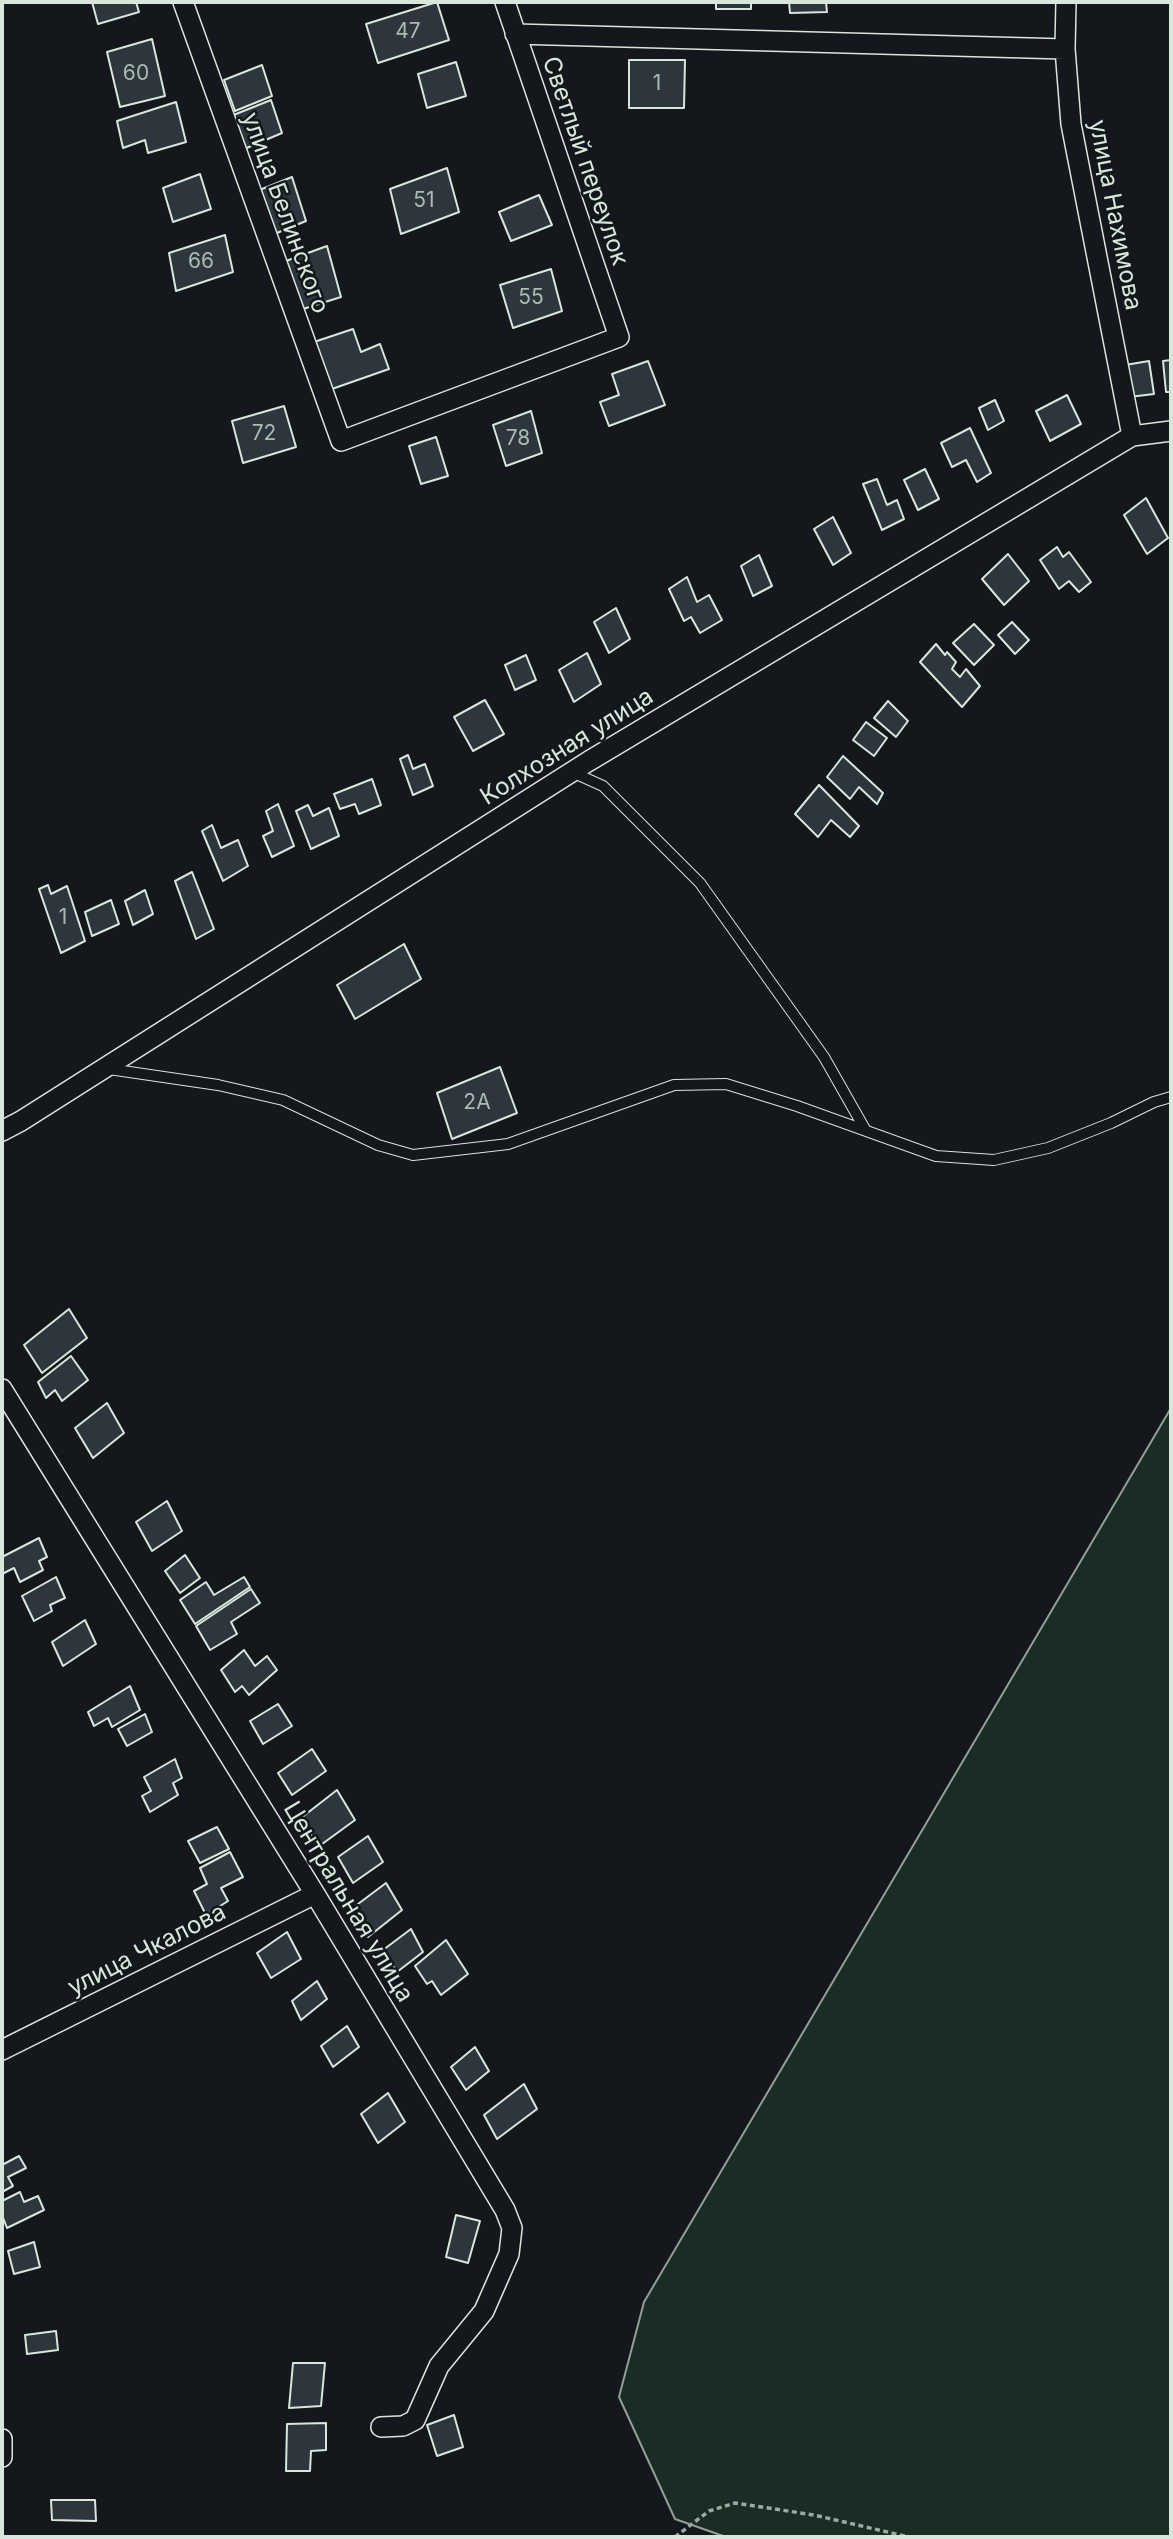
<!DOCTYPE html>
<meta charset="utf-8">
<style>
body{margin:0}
#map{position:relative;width:1173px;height:2539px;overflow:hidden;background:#14181c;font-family:Inter,sans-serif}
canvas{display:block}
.frame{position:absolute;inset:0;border:4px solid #d8e6dc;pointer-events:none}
</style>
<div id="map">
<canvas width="1173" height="2539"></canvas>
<div class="frame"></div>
</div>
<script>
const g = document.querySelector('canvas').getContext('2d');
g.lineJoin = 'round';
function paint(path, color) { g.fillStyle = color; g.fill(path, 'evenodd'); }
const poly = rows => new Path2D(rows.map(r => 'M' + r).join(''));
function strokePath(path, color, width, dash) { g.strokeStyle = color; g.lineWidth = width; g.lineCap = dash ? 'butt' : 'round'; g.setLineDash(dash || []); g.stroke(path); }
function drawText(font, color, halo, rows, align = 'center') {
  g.font = font + ' Inter,sans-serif'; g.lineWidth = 5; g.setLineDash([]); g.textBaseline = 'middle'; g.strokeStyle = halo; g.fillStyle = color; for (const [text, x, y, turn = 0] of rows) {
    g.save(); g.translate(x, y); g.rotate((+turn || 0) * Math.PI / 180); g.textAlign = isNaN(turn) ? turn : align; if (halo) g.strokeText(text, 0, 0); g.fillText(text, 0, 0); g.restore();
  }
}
const green = poly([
 [1171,1408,1171,2537,726,2537,675,2519,619,2397,644,2302,1171,1408]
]);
paint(green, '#1a2d24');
strokePath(green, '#939e99', 2);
const building = poly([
 [92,2,136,2,139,12,98,24,92,2],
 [437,2,449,40,378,63,366,24,437,2],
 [716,2,751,2,751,9,716,9,716,2],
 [789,2,826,2,827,12,790,13,789,2],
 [152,39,165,96,120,107,107,52,152,39],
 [629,60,685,60,684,108,629,108,629,60],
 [456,62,466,96,427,108,418,74,456,62],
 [262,65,272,96,235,111,224,80,262,65],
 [271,100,282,133,242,150,231,116,271,100],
 [176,102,186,142,148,153,145,140,123,148,117,121,176,102],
 [447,168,459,212,401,234,390,189,447,168],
 [200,174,211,209,173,222,163,188,200,174],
 [292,177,306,221,272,235,257,191,292,177],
 [539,195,552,225,511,241,499,212,539,195],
 [225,235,233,272,176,291,169,253,225,235],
 [327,246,341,297,300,310,286,261,327,246],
 [551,269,562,311,513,328,500,285,551,269],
 [353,329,361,352,380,344,389,369,329,390,311,343,353,329],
 [1171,360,1171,392,1166,392,1163,361,1171,360],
 [648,361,665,405,609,426,600,402,619,395,612,374,648,361],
 [1149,361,1154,394,1129,397,1125,365,1149,361],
 [1067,395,1081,424,1050,441,1036,411,1067,395],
 [995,400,1004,421,988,430,979,408,995,400],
 [284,406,296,447,243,463,232,421,284,406],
 [531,411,542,453,506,466,493,425,531,411],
 [970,428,991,473,977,482,966,460,952,467,941,443,970,428],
 [436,437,448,476,421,484,409,446,436,437],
 [925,469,939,499,918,510,904,480,925,469],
 [877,479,887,505,897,500,904,519,882,530,863,484,877,479],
 [1146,498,1168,538,1147,554,1124,515,1146,498],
 [833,517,851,553,833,565,814,529,833,517],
 [1057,547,1063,557,1069,552,1091,582,1079,592,1069,581,1059,589,1040,560,1057,547],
 [1008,554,1029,581,1004,605,982,579,1008,554],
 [759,555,772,586,753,596,741,566,759,555],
 [687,577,697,602,709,595,722,620,700,633,691,617,684,621,669,589,687,577],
 [616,608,630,639,609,653,594,622,616,608],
 [1012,622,1029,640,1015,654,998,635,1012,622],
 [974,624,994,645,974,665,953,643,974,624],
 [936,644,945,655,947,652,956,662,952,669,960,677,966,669,980,686,962,707,920,662,936,644],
 [587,653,601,684,574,702,559,670,587,653],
 [526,655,536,680,515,690,505,665,526,655],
 [485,700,504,734,473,751,454,717,485,700],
 [888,701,908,721,896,737,874,718,888,701],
 [866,722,887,738,874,756,853,740,866,722],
 [408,755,413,769,425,764,433,786,413,795,400,759,408,755],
 [843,756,883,793,877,804,859,787,850,799,827,777,843,756],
 [372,779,381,805,359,814,355,804,340,809,334,794,372,779],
 [819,785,859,826,850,837,831,820,818,837,795,814,819,785],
 [278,804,294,846,272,857,263,836,273,831,266,811,278,804],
 [308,805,313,816,329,808,339,836,311,849,296,811,308,805],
 [212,825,221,848,238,840,248,866,223,881,202,831,212,825],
 [192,872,214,929,196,939,175,881,192,872],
 [48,885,51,894,67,886,85,941,61,953,39,889,48,885],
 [145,890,153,914,133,925,125,901,145,890],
 [111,900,119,924,92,936,85,912,111,900],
 [404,944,421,979,355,1019,337,985,404,944],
 [500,1067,517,1113,452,1139,437,1093,500,1067],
 [69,1309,87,1338,42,1373,24,1345,69,1309],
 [71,1356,88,1380,62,1401,55,1390,46,1398,38,1382,71,1356],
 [107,1403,124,1433,93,1458,75,1428,107,1403],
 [167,1501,182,1531,152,1551,136,1522,167,1501],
 [39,1538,47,1557,39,1561,43,1570,20,1582,14,1568,2,1574,2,1557,39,1538],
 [185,1555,200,1578,180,1593,165,1571,185,1555],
 [56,1577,65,1598,50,1605,52,1611,34,1621,22,1596,56,1577],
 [244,1577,250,1587,195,1624,180,1600,206,1582,214,1595,244,1577],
 [251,1589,260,1603,231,1622,237,1634,210,1650,196,1626,251,1589],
 [85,1620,96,1644,63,1666,52,1642,85,1620],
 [244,1650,255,1666,267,1656,277,1670,249,1695,242,1686,235,1692,221,1670,244,1650],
 [130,1686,140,1710,112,1727,108,1718,94,1726,88,1712,130,1686],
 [278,1704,292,1726,263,1744,250,1721,278,1704],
 [145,1714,152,1732,127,1746,118,1729,145,1714],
 [312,1749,326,1771,292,1795,278,1773,312,1749],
 [175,1759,182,1778,173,1783,178,1795,150,1812,142,1796,151,1791,144,1777,175,1759],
 [337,1790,355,1820,318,1847,301,1818,337,1790],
 [217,1827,229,1849,200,1863,188,1841,217,1827],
 [368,1836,383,1862,353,1883,338,1857,368,1836],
 [230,1852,243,1877,221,1888,228,1901,206,1915,194,1891,207,1884,200,1868,230,1852],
 [386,1883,402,1910,368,1937,350,1910,386,1883],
 [411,1929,423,1952,397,1972,383,1950,411,1929],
 [287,1932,301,1959,271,1978,257,1953,287,1932],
 [446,1940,468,1974,441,1995,432,1981,427,1984,415,1966,446,1940],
 [317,1981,327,1999,301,2020,292,2001,317,1981],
 [347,2026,359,2047,333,2067,321,2046,347,2026],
 [475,2047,489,2071,466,2090,451,2067,475,2047],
 [524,2084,537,2109,497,2139,484,2115,524,2084],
 [388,2093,405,2122,378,2143,361,2114,388,2093],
 [19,2156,26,2168,8,2177,13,2186,2,2192,2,2165,19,2156],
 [20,2192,24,2202,38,2196,44,2210,7,2228,2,2215,2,2201,20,2192],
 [456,2215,480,2221,468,2263,446,2257,456,2215],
 [34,2242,40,2267,14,2274,8,2251,34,2242],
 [56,2331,58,2350,27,2354,25,2335,56,2331],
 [293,2363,325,2363,321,2406,289,2408,293,2363],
 [454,2415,463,2447,437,2456,427,2425,454,2415],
 [326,2423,326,2450,311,2451,310,2471,286,2471,287,2424,326,2423],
 [51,2500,95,2500,96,2521,52,2520,51,2500]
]);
paint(building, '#2c363c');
strokePath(building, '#d8e6dc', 2);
const service = poly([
 [572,772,603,786,700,883,824,1057,866,1131],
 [109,1069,218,1085,283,1100,378,1145,413,1155,508,1144,674,1085,726,1084,797,1106,936,1156,994,1160,1048,1148,1111,1123,1154,1102,1171,1097]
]);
const minor = poly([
 [183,2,341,441,619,337,505,2],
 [1066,2,1065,49,1071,124,1132,436],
 [515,34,1065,49],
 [2,1131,21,1121,589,761,1132,436,1171,431],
 [2,1389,315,1894,505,2210,512,2228,509,2254,484,2311,439,2366,415,2420,403,2426,381,2427],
 [2,2050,315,1894],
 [2,2439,2,2457]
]);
strokePath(service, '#d8e6dc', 12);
strokePath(minor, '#d8e6dc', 22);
strokePath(poly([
 [675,2537,709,2511,735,2503,814,2515,909,2537]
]), '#9da8a2', 3.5, [5, 3.5]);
strokePath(service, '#14181c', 10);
strokePath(minor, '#14181c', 19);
drawText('21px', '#adbab4', null, [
 ["47",408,32],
 ["60",136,74],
 ["1",657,84],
 ["51",424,201],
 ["66",201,262],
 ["55",531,298],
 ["72",264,434],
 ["78",518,439],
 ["1",63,918],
 ["2А",477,1103]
]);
drawText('24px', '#d8e6dc', '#14181c', [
 ["Светлый переулок",585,161,71],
 ["улица Белинского",285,213,70],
 ["улица Нахимова",1115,215,79],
 ["Колхозная улица",567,747,-32],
 ["Центральная улица",348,1902,59],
 ["улица Чкалова",147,1950,-27]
]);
</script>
